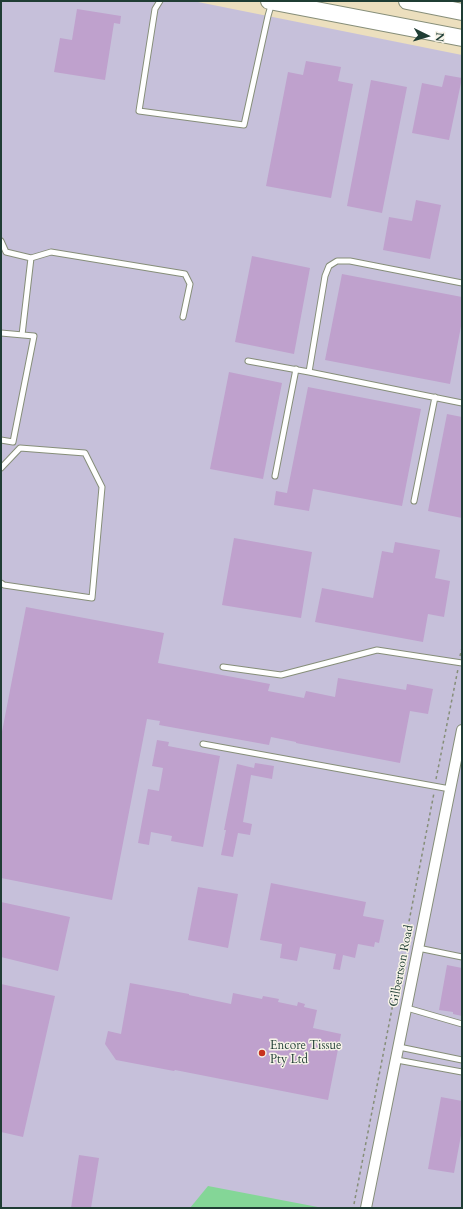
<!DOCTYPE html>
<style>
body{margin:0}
#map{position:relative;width:463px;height:1209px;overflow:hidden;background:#ecdfbe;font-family:Cardo,serif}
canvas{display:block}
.frame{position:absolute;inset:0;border:2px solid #1f3d34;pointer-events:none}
.north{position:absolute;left:407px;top:16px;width:40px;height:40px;-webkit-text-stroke:3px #f7f3e8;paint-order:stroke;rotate:95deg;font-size:11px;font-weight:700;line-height:16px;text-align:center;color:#1f3d34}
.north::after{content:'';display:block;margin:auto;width:14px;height:18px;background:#1f3d34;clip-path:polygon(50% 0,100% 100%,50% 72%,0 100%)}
</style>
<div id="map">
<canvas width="463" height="1209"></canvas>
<div class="frame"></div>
<div class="north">N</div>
</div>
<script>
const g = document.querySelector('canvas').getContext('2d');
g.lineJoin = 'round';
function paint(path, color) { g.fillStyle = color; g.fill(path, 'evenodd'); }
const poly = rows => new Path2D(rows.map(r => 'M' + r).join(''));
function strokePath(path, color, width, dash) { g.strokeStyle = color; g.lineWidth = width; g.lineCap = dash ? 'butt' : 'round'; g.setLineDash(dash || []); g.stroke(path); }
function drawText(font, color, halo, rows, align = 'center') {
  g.font = font + ' Cardo,serif'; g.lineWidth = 3; g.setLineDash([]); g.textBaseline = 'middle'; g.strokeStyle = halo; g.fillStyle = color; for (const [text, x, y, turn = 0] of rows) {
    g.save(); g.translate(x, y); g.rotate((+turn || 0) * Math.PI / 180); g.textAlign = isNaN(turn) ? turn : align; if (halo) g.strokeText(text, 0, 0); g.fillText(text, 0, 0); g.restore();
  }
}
paint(poly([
 [1,1,193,1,462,55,462,1208,1,1208]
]), '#c6c0da');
paint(poly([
 [208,1186,323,1208,190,1208]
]), '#84d697');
paint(poly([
 [77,9,121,16,120,24,114,23,105,80,54,72,60,38,72,40],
 [306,61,341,67,338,81,353,84,331,198,266,186,288,72,303,75],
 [445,75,462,78,449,140,412,133,422,83,442,87],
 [371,80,407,87,382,213,347,206],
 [416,200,441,205,430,259,383,250,389,217,412,221],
 [252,256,310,268,294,354,235,342],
 [342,274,462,297,462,321,450,384,325,360],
 [229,372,282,383,263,479,210,469],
 [308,387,421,409,402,506,313,489,309,511,274,505,276,491,287,493],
 [447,414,462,417,462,518,428,511],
 [234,538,312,552,301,618,222,605],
 [395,542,440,550,435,578,450,581,444,617,428,614,423,642,315,622,322,588,373,598,382,551,393,553],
 [26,607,164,633,158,663,270,684,268,691,304,698,306,691,335,697,338,678,406,690,407,684,433,689,428,714,410,711,400,763,296,743,296,742,271,737,269,745,159,725,160,721,147,719,112,900,1,878,1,737],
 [157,740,169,742,168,746,220,756,203,847,171,841,172,836,151,832,149,845,138,843,148,789,159,791,163,768,152,766],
 [255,763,274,766,272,779,251,775,243,822,252,824,250,835,238,833,233,857,221,855,226,830,224,830,237,764,254,768],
 [271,883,366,902,363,916,384,920,379,943,375,942,374,947,358,944,355,958,343,955,340,970,333,969,336,954,300,947,297,961,280,958,282,944,260,940],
 [198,887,238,894,228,948,188,940],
 [1,902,70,917,58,971,1,957],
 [447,965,462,968,462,1016,453,1014,453,1012,439,1010],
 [130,983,189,994,189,995,231,1004,233,993,262,999,263,996,279,999,278,1002,297,1006,298,1002,305,1004,304,1007,317,1010,313,1028,341,1034,328,1100,175,1070,174,1071,116,1060,105,1044,108,1031,121,1034],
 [1,984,55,996,23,1137,1,1132],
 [441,1097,462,1101,462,1130,454,1173,428,1169],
 [79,1155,99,1158,91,1208,71,1208]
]), '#bfa1cd');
const lane = poly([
 [160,1,155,9,139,111,244,125,268,16,270,9,273,4],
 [1,241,6,252,31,258,22,335],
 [31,258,51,252,185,274,190,284,183,317],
 [462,283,350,261,337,261,329,266,325,276,309,372,462,403],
 [1,333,34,336,13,442,1,440],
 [248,361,309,372],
 [1,468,20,448,85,453,102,487,92,598,4,585,1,583],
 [275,476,296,369],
 [414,501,435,397],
 [223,667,281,675,377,650,462,663],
 [203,744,450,789],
 [418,948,462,957],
 [407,1008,462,1024],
 [399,1047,462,1060],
 [397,1060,462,1072]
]);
const street = poly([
 [366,1208,462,730]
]);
const primary = poly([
 [269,1,462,38],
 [407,1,462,12]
]);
strokePath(lane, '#868e79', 7);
strokePath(street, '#868e79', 12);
strokePath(primary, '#868e79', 18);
strokePath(poly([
 [460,656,462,648],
 [436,779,458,669],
 [354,1204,434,793]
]), '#868e79', 1.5, [3, 3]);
strokePath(lane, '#fff', 5);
strokePath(street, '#fff', 10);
strokePath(primary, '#fff', 16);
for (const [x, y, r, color] of [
 [262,1053,4,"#c8321e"]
]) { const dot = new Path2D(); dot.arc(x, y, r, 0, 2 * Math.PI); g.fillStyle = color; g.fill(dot); strokePath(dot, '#f7f3e8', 1.5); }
drawText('12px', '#1f3d34', '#f7f3e8', [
 ["Gilbertson Road",402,966,-79]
]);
drawText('12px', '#1f3d34', '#f7f3e8', [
 ["Encore Tissue",270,1046],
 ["Pty Ltd",270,1060]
], 'left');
</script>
